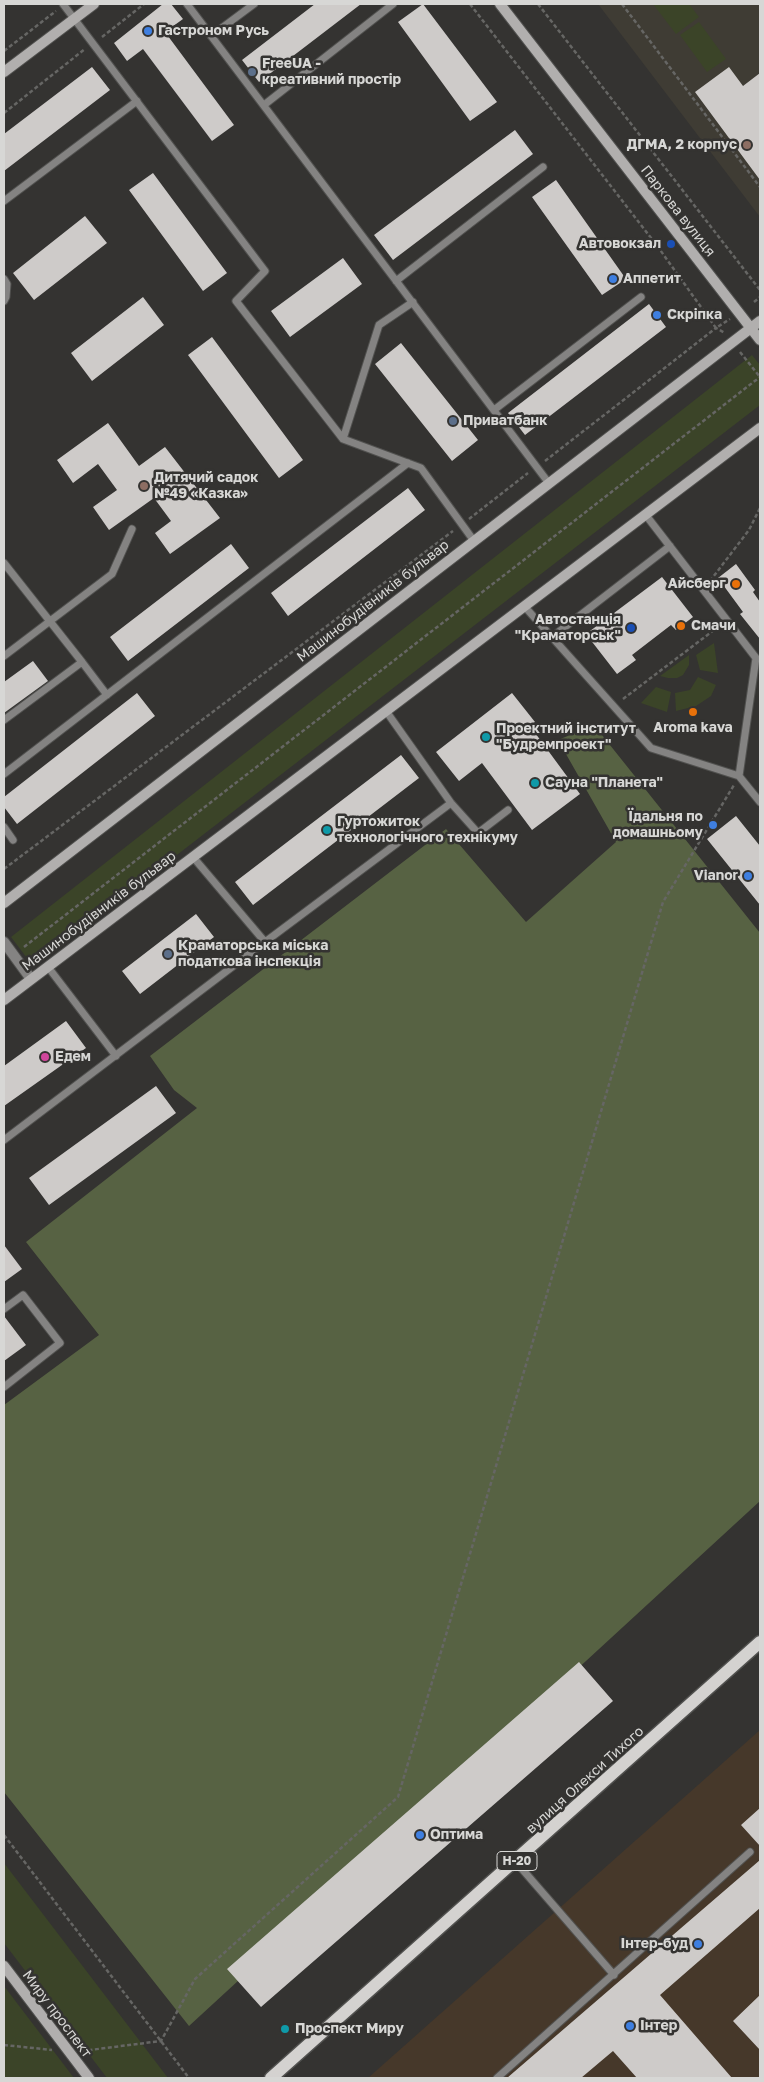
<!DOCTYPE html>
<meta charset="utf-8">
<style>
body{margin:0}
#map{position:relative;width:764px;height:2082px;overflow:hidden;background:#343331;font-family:"Golos Text",sans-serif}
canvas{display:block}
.frame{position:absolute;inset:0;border:5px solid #d7d7d5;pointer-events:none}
</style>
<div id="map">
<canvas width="764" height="2082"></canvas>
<div class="frame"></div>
</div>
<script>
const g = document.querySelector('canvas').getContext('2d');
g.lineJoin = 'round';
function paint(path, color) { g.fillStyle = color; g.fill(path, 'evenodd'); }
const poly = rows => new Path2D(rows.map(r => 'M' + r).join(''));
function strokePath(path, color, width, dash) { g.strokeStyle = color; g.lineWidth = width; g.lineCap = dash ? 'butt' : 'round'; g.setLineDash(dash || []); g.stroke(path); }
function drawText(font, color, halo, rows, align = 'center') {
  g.font = font + ' "Golos Text",sans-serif'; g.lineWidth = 5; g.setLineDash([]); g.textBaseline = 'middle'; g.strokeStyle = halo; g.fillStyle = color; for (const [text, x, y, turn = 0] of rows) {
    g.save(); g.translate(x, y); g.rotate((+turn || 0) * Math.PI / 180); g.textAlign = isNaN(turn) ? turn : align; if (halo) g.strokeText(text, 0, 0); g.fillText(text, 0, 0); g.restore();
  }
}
paint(poly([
 [760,1730,760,2078,368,2078]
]), '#46382a');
paint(poly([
 [598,4,760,4,760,217]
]), '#3f3c34');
paint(poly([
 [653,4,689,4,699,17,676,34],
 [699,22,726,59,707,72,680,35],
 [752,355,760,365,760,405,33,966,11,937],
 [714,643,718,673,700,670,696,655],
 [689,655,689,665,683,675,677,678,668,678,660,676],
 [698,677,716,685,711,696,696,706,676,711,675,693,690,690],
 [656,687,671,692,667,712,641,703],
 [4,1863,168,2078,107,2078,4,1943],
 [4,1986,74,2078,4,2078]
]), '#3b4428');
paint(poly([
 [594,725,760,933,760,1501,189,2026,4,1792,4,1405,99,1335,26,1242,197,1108,174,1090,150,1056,446,829,526,922,616,842,558,740]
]), '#576243');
paint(poly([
 [163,4,171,4,183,19,165,32,234,125,212,141,143,49,127,61,114,43],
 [315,4,361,4,259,82,242,60],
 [423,4,497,102,470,121,398,22],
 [92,67,110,90,4,171,4,134],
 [729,67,743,86,760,73,760,180,695,92],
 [515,130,533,154,393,260,374,235],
 [153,173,227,273,203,291,129,190],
 [556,180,626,279,602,295,532,197],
 [85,216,107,243,34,300,13,273],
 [343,258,362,284,290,337,271,311],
 [143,297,164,325,92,381,71,353],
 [649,304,666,327,525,435,508,413],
 [212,337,303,460,279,478,188,355],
 [401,343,478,440,452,461,375,364],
 [108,423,139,466,165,447,220,518,170,554,155,533,171,521,154,498,109,530,93,507,117,490,98,464,73,483,57,460],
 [408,488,425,510,288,616,271,593],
 [231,544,249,568,128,661,110,637],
 [736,564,755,590,753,592,760,602,760,639,740,614,743,612,718,578],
 [662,577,693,617,676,630,671,625,632,655,636,660,617,674,586,634],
 [33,661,48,681,4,713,4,682],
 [137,693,155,716,17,824,4,807,4,797],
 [512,693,535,722,530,726,580,794,532,830,482,763,459,781,436,752],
 [401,755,419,778,253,905,235,882],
 [736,816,760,846,760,905,707,839],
 [196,914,214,937,140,994,122,971],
 [66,1021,86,1048,4,1106,4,1066],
 [156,1086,176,1113,49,1205,29,1178],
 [4,1245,22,1269,4,1282],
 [4,1316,26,1345,4,1361],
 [579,1662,613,1701,261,2007,227,1969],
 [760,1808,760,1846,741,1825],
 [760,1860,760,1908,660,1995,732,2078,637,2078,613,2051,581,2078,507,2078],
 [760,1995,760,2050,733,2021]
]), '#cecbc9');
const lane = poly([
 [63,4,265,271,236,301,343,439,421,468,474,541],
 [187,4,548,482],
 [211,36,254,4],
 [264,105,393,4],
 [4,201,137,101],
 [4,279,7,284,6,297,4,301],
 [396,281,543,167],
 [494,410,641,297],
 [343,439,379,325,413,302],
 [645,514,756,658,739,776],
 [4,563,82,662],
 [525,607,651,748,739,776,760,802],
 [552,637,670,546],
 [4,656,112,574,132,529],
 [386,711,451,803,478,833,508,810],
 [4,720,82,662,107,695],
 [4,774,408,463],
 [4,827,13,840],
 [265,942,451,803],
 [48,967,116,1056],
 [4,1140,265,942,193,857],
 [4,1309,23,1295,60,1343,4,1387],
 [516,1862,614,1975],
 [497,2078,750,1852]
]);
const street = poly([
 [4,942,31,979]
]);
const secondary = poly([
 [500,4,760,340],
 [4,72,94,4],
 [4,903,760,321],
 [4,1000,760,428],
 [4,1966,89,2078]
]);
const primary = poly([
 [271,2078,760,1642]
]);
strokePath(lane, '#51514f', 9);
strokePath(street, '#51514f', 12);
strokePath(secondary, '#51514f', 12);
strokePath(primary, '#51514f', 15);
strokePath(poly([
 [470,4,658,247,716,328,730,319],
 [538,4,760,290],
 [622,4,760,187],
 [102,37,144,4],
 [4,51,56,11],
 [4,113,85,49],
 [754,302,760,297],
 [740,352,760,377],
 [545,461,716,328,725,333],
 [469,519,528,473],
 [710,581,749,530,760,508],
 [623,699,718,627],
 [4,869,453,531],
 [24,947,760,377],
 [4,1835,189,2078],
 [4,2045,52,2050],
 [82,2051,161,2041,195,1979,398,1797,663,902,734,785]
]), '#666664', 2.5, [4, 2.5]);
strokePath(lane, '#848382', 7);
strokePath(street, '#848382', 10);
strokePath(secondary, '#b1afae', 10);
strokePath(primary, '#d4d2d0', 12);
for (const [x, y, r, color] of [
 [148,31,5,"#3f7fe0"],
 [252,72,5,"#5c6f8a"],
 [747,145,5,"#8d6e63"],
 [671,244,5,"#1a4fb4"],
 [613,279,5,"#3f7fe0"],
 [657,315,5,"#3f7fe0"],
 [453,421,5,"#5c6f8a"],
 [144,486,5,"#8d6e63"],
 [736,584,5,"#e8710a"],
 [681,626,5,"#e8710a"],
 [631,628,5,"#1a4fb4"],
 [693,712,5,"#e8710a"],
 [486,737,5,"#0f9aa8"],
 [535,783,5,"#0f9aa8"],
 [713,825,5,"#3f7fe0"],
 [327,830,5,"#0f9aa8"],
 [748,876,5,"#3f7fe0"],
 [168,954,5,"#5c6f8a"],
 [45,1057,5,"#d1479c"],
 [420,1835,5,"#3f7fe0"],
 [698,1944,5,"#3f7fe0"],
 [630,2026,5,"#3f7fe0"],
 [285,2029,5,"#0f9aa8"]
]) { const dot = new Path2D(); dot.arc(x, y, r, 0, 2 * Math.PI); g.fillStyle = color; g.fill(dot); strokePath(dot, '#343331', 2); }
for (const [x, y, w] of [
 [517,1861,40]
]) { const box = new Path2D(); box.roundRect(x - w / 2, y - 9.5, w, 19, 4); g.fillStyle = '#343331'; g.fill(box); strokePath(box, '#d7d7d5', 1); }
drawText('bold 12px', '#d7d7d5', null, [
 ["Н-20",517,1861]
]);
drawText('bold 14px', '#d7d7d5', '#343331', [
 ["Гастроном Русь",158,31],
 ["FreeUA -",262,64],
 ["креативний простір",262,80],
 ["ДГМА, 2 корпус",737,145,"right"],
 ["Автовокзал",661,244,"right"],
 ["Аппетит",623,279],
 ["Скріпка",667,315],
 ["Приватбанк",463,421],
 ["Дитячий садок",154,478],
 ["№49 «Казка»",154,494],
 ["Айсберг",726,584,"right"],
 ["Автостанція",621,620,"right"],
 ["\"Краматорськ\"",621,636,"right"],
 ["Смачи",691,626],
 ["Aroma kava",693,728,"center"],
 ["Проектний інститут",496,729],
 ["\"Будремпроект\"",496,745],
 ["Сауна \"Планета\"",545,783],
 ["Їдальня по",703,817,"right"],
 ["домашньому",703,833,"right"],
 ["Гуртожиток",337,822],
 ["технологічного технікуму",337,838],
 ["Vianor",738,876,"right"],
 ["Краматорська міська",178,946],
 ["податкова інспекція",178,962],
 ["Едем",55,1057],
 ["Оптима",430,1835],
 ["Інтер-буд",688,1944,"right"],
 ["Інтер",640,2026],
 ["Проспект Миру",295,2029]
], 'left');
drawText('14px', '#d7d7d5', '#343331', [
 ["Паркова вулиця",678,211,52],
 ["Машинобудівників бульвар",373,601,-38],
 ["Машинобудівників бульвар",99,911,-37],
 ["вулиця Олекси Тихого",585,1780,-42],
 ["Миру проспект",57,2014,53]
]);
</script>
